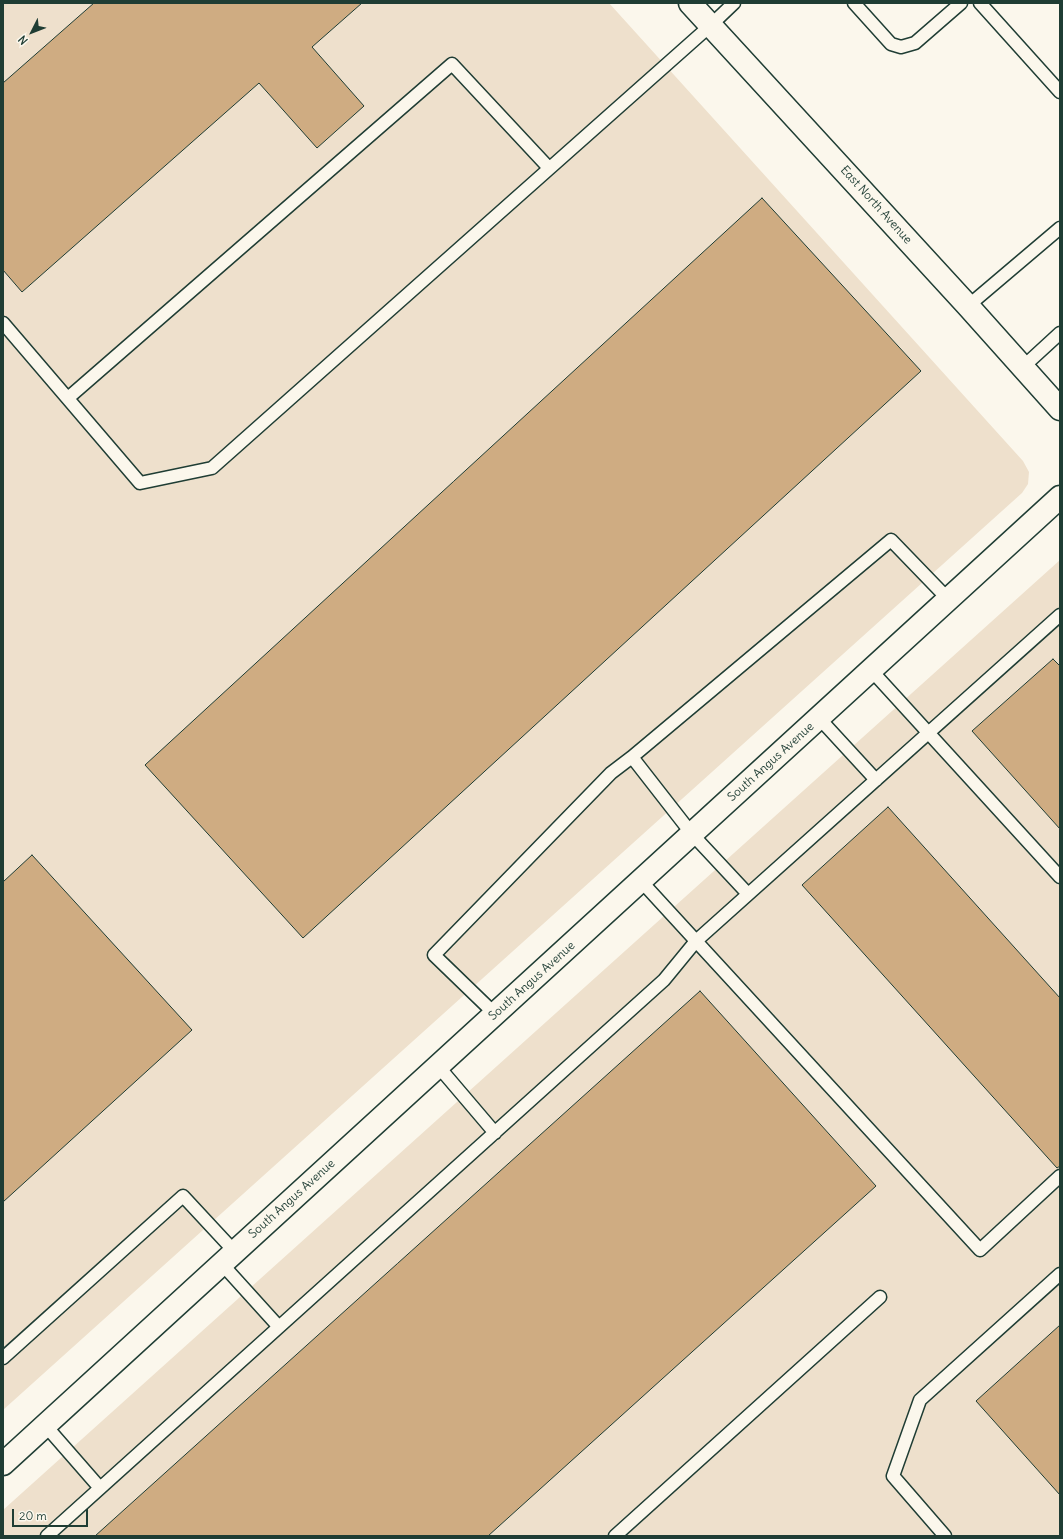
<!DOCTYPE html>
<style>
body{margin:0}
#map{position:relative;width:1063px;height:1539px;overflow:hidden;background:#fbf7ec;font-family:Delius,sans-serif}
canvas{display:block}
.frame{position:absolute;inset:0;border:4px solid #1f3d34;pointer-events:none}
.north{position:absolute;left:12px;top:12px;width:40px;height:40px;-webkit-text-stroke:3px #fbf7ec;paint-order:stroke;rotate:228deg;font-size:11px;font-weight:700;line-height:16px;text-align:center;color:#1f3d34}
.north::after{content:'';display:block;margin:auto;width:14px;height:18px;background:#1f3d34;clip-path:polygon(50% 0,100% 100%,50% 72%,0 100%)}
.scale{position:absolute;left:12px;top:1509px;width:76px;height:18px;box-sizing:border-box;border:2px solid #1f3d34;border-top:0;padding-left:5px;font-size:12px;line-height:14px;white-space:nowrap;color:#1f3d34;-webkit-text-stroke:3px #fbf7ec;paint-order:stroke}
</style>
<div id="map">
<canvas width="1063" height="1539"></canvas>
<div class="frame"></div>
<div class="north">N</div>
<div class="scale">20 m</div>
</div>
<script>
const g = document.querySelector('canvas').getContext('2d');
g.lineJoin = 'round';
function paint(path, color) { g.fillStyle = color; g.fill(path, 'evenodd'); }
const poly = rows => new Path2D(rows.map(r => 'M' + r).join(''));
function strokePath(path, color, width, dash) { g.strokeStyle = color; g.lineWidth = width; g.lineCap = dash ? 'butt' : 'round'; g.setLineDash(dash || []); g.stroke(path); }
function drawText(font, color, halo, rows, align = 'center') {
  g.font = font + ' Delius,sans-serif'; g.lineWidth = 4; g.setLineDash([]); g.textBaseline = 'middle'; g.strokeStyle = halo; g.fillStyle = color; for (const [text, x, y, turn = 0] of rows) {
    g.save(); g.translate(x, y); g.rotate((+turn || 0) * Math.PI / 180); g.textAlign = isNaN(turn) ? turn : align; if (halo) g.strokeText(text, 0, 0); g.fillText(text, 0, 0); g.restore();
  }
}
paint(poly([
 [3,3,609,3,1023,461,1029,472,1028,484,1022,493,3,1410],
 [1060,560,1060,1536,3,1536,3,1510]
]), '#eee0cc');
const building = poly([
 [94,3,362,3,312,47,364,106,317,148,259,83,22,292,3,270,3,83,94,3],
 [762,198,921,371,303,938,145,765,762,198],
 [1053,659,1060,666,1060,829,972,731,1053,659],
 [888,807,1060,998,1060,1166,1057,1168,802,885,888,807],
 [32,855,192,1030,3,1202,3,882,32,855],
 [700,991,876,1186,488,1536,95,1536,700,991],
 [1060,1325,1060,1495,976,1401,1060,1325]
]);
paint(building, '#cfac82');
strokePath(building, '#1f3d34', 1);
const service = poly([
 [854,3,891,44,901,47,915,43,961,3],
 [980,3,1060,92],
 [968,306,1060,228],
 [3,323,140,483,212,468,711,25,734,3],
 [1023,367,1060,333],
 [68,398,452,64,549,168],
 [1060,615,696,941,980,1250,1060,1176],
 [871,670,1060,877],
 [819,718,876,780],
 [748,894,692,834,632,757,891,540,948,599],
 [495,1014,434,955,611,773,632,757],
 [438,1066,495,1133],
 [222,1264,279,1327],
 [3,1358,183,1196,235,1252],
 [45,1425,100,1488],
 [47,1536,664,980,696,941,641,881],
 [615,1536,880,1297],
 [945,1536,893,1476,920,1400,1060,1274]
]);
const minor = poly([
 [3,1464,1060,497]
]);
const tertiary = poly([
 [690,3,968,306,1060,409]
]);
strokePath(service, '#1f3d34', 15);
strokePath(minor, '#1f3d34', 25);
strokePath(tertiary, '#1f3d34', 25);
strokePath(service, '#fbf7ec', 12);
strokePath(minor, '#fbf7ec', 22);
strokePath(tertiary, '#fbf7ec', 22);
drawText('12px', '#1f3d34', '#fbf7ec', [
 ["East North Avenue",876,205,48],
 ["South Angus Avenue",771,762,-42],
 ["South Angus Avenue",532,981,-42],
 ["South Angus Avenue",292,1199,-42]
]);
</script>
